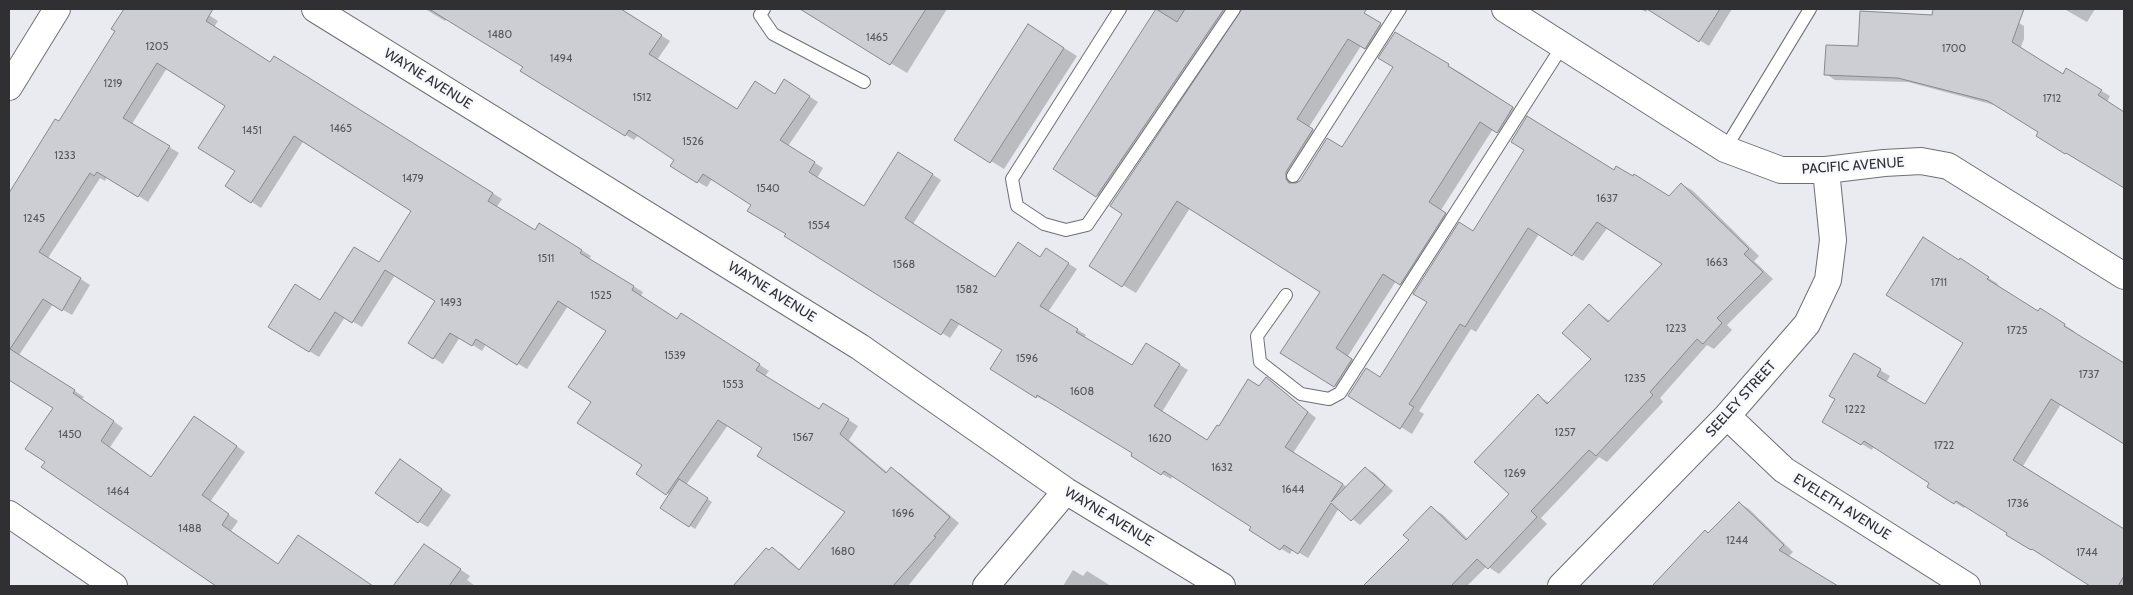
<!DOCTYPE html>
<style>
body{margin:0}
#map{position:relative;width:2133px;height:595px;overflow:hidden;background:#eaebf0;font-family:Cabin,sans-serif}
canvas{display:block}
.frame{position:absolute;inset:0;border:10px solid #303033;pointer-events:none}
</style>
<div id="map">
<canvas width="2133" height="595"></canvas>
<div class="frame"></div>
</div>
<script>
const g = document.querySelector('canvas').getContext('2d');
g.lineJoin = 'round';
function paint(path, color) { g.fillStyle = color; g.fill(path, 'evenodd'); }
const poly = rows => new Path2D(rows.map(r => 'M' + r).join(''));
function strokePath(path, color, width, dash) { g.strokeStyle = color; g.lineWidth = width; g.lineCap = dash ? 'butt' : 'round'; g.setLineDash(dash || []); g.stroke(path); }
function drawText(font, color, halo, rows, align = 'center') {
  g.font = font + ' Cabin,sans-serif'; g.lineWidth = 5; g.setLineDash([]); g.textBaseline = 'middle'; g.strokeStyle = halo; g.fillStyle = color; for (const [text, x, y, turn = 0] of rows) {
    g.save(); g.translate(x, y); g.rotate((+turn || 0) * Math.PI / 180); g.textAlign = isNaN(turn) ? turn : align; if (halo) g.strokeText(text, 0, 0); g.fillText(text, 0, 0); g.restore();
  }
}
paint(poly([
 [126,9,199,9,218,21,214,27,271,63,284,63,502,199,496,208,536,231,549,230,591,256,589,259,643,292,641,296,678,320,691,320,769,371,765,376,819,410,833,410,858,426,849,440,888,473,892,469,901,474,959,523,908,586,735,586,766,549,770,551,772,549,782,554,800,570,847,512,764,447,728,425,686,485,712,502,695,529,662,508,670,496,593,402,608,330,568,306,527,369,486,344,482,351,460,337,443,364,410,343,437,301,395,275,362,327,345,317,319,357,309,351,321,301,379,263,413,210,304,140,261,208,252,202,227,186,237,170,226,106,167,68,132,124,179,153,148,202,107,176,105,181,100,178,48,258,90,285,72,315,53,304,19,355,84,397,82,399,123,428,110,447,152,478,204,423,245,452,210,502,238,521,231,531,278,565,308,542,372,586,217,586,43,467,46,461,55,408,9,379,9,197,56,121,59,123,117,30,113,28],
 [425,9,619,9,670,41,657,60,738,110,793,86,818,102,788,146,823,168,817,178,864,208,907,158,941,180,913,224,996,278,1041,258,1055,255,1077,269,1048,312,1086,335,1084,338,1132,367,1146,344,1188,370,1162,412,1208,442,1220,427,1260,387,1266,378,1316,418,1293,453,1347,487,1365,468,1374,473,1393,491,1360,525,1339,508,1308,558,1293,549,1290,554,1250,530,1253,526,1173,475,1171,479,1162,474,1133,455,1134,453,1047,399,1045,401,1036,396,1003,350,960,323,950,338,942,333,787,234,753,204,712,179,707,187,698,182,672,166,676,159,638,135,634,140,626,135,524,67,447,18,445,21],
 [807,9,947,9,907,73,805,11],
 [1158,9,1357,9,1393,32,1378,56,1361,46,1309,127,1325,137,1298,180,1298,185,1343,149,1395,67,1395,34,1461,73,1525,115,1510,139,1493,129,1441,210,1458,221,1413,291,1396,281,1348,356,1364,367,1347,393,1335,386,1321,291,1190,208,1136,293,1091,266,1243,10,1240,11,1109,203,1055,169],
 [1640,9,1648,9,1646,12],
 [1649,9,1732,9,1709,46],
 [2064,9,2095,9,2087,22],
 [2014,20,2024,26,2024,39,2020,49,2064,75,2067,70,2110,96,2107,102,2124,113,2124,187,2037,136,2040,131,1998,106,1908,82,1835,80,1826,74,1859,48],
 [1042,34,1077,56,1004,169,991,161],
 [1614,171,1669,197,1681,184,1692,190,1759,256,1754,261,1773,279,1727,325,1732,330,1714,349,1707,345,1660,398,1663,402,1607,462,1599,457,1541,518,1547,524,1499,574,1487,566,1467,586,1364,586,1410,540,1431,508,1442,514,1468,539,1510,494,1538,396,1550,403,1592,359,1589,306,1610,321,1664,264,1608,227,1583,261,1539,234,1476,332,1471,329,1419,411,1424,414,1412,434,1350,395,1381,378,1474,232],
 [1960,261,1970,266,1998,284,1997,286,2039,312,2050,316,2074,331,2073,333,2124,363,2124,444,2061,404,2023,466,2124,530,2124,586,2094,586,2042,554,2041,555,2032,549,1966,506,1964,508,1928,486,1930,483,1874,446,1872,450,1823,421,1837,399,1855,355,1890,376,1886,383,1925,406,1965,343],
 [409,466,451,495,428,527,419,522],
 [1739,503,1749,509,1793,552,1788,557,1836,586,1659,586,1656,584],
 [424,545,470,576,467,580,475,586,395,586],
 [1073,570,1083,576,1087,571,1111,586,1063,586]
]), '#0003');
const building = poly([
 [124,9,213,9,206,21,270,62,274,56,493,193,488,201,535,230,539,223,582,250,580,253,634,286,632,290,677,319,681,313,760,364,756,370,819,409,823,403,849,419,840,434,886,473,891,467,950,517,934,536,936,537,893,586,733,586,766,548,769,550,772,547,799,570,845,512,757,456,762,448,718,420,666,495,636,474,642,465,577,423,591,402,568,387,606,331,558,301,517,365,476,339,472,346,450,333,433,359,408,343,435,301,385,270,352,323,335,312,309,352,268,327,295,284,320,300,354,247,379,262,411,211,294,136,251,203,225,186,235,171,198,148,225,106,157,63,123,118,170,146,138,197,97,172,94,176,90,173,39,252,81,278,62,311,43,299,10,349,75,390,73,393,114,421,101,441,151,477,194,416,237,446,202,495,229,514,222,525,278,564,298,535,373,586,216,586,41,467,45,462,25,449,53,408,9,380,9,193,55,119,59,121,115,31,111,29,124,9],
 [429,9,621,9,662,35,649,54,737,109,755,81,775,94,784,79,810,96,780,140,815,162,809,172,864,206,898,152,933,174,905,218,947,246,995,277,1018,242,1040,257,1046,248,1069,263,1040,306,1078,329,1076,332,1132,365,1146,343,1180,364,1154,406,1207,440,1217,425,1219,426,1248,379,1259,386,1266,377,1308,412,1285,447,1343,484,1331,502,1365,467,1385,485,1351,521,1331,503,1298,554,1284,545,1280,550,1249,530,1251,527,1164,471,1161,475,1131,456,1132,453,1037,395,1036,398,990,369,1002,350,951,319,941,335,784,236,786,234,747,211,751,205,703,174,697,183,670,166,674,160,629,130,625,136,520,71,523,67,429,9],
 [800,9,926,9,890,65,800,9],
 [1156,9,1177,22,1185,9,1224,9,1096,197,1053,169,1156,9],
 [1242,9,1367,9,1364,13,1381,23,1365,49,1348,39,1297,119,1313,129,1286,172,1286,179,1289,183,1296,183,1300,181,1327,138,1342,147,1393,67,1378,58,1395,32,1449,64,1448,66,1513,107,1497,133,1480,122,1429,202,1446,213,1400,285,1383,274,1336,348,1352,359,1334,387,1280,353,1320,292,1177,201,1122,287,1089,266,1122,214,1110,206,1242,9],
 [1647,9,1720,9,1699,42,1647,9],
 [1933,9,2024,9,2012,42,2063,74,2066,68,2102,90,2098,95,2124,112,2124,188,2066,153,2065,154,2036,136,2038,132,1988,101,1898,78,1824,75,1826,45,1858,46,1860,11,1932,15,1933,9],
 [1028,24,1064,48,990,163,954,140,1028,24],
 [1527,116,1614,170,1616,166,1633,176,1634,174,1669,196,1681,183,1749,249,1744,254,1763,272,1717,318,1722,323,1703,344,1697,339,1650,392,1653,395,1596,456,1589,450,1531,511,1537,517,1488,569,1477,559,1451,586,1363,586,1409,540,1403,535,1431,506,1466,540,1509,494,1474,462,1538,394,1547,404,1591,359,1562,333,1589,304,1608,322,1662,264,1597,222,1572,256,1528,228,1465,327,1460,324,1409,404,1414,407,1400,429,1348,396,1366,368,1380,377,1427,302,1413,294,1459,222,1473,231,1524,150,1511,142,1527,116],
 [1923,237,1959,260,1960,258,1989,277,1987,279,2038,311,2040,308,2065,324,2064,326,2124,363,2124,444,2051,399,2013,460,2124,529,2124,576,2118,586,2090,586,2032,549,2031,550,2006,535,2007,533,1956,501,1954,504,1927,487,1929,483,1864,441,1861,445,1822,422,1835,399,1829,396,1854,353,1881,369,1877,376,1925,404,1963,343,1886,295,1923,237],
 [400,459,442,489,418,523,375,493,400,459],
 [679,479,708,498,689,527,660,508,679,479],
 [1739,502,1784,545,1779,550,1838,586,1652,586,1705,530,1708,533,1739,502],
 [424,544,461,569,449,586,393,586,424,544]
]);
paint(building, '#cdced3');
strokePath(building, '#88898e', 1);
const lane = poly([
 [764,9,760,15,773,34,864,82],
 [1120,9,1012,179,1017,206,1044,224,1066,230,1087,225,1234,9],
 [1725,149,1810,9],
 [1293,176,1400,9],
 [1286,295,1257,336,1260,362,1301,394,1329,399,1340,393,1563,45]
]);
const street = poly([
 [315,9,860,347,1066,491,1222,586],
 [1505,9,1725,149,1781,170,1826,170,1884,163,1921,161,1948,166,2124,276],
 [9,87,57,9],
 [1727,416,1784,470,1967,586],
 [9,514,114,586],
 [986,586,1066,491],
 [1561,586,1727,416,1807,324,1828,280,1833,240,1826,170]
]);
strokePath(lane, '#6f7075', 14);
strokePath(street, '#6f7075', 28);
strokePath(lane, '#fff', 12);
strokePath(street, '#fff', 26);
drawText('11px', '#57585b', null, [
 ["1480",500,35],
 ["1465",877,38],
 ["1205",157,47],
 ["1700",1954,49],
 ["1494",561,59],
 ["1219",113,84],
 ["1512",642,98],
 ["1712",2052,99],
 ["1465",341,129],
 ["1451",252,131],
 ["1526",693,142],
 ["1233",65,156],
 ["1479",413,179],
 ["1540",768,189],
 ["1637",1607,199],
 ["1245",34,219],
 ["1554",819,226],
 ["1511",546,259],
 ["1663",1717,263],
 ["1568",904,265],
 ["1711",1939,283],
 ["1582",967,290],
 ["1525",601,296],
 ["1493",451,303],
 ["1223",1676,329],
 ["1725",2017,331],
 ["1539",675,356],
 ["1596",1027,359],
 ["1737",2089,375],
 ["1235",1635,379],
 ["1553",733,385],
 ["1608",1082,392],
 ["1222",1855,410],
 ["1257",1565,433],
 ["1450",70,435],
 ["1567",803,438],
 ["1620",1160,439],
 ["1722",1944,446],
 ["1632",1222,468],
 ["1269",1515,474],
 ["1644",1293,490],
 ["1464",118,492],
 ["1736",2018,504],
 ["1696",903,514],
 ["1488",190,529],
 ["1244",1737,541],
 ["1680",843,552],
 ["1744",2087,553]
]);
drawText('14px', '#303033', '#f7f8fe', [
 ["WAYNE AVENUE",428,79,32],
 ["PACIFIC AVENUE",1853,166,-4],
 ["WAYNE AVENUE",772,292,32],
 ["SEELEY STREET",1741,399,-48],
 ["EVELETH AVENUE",1842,507,32],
 ["WAYNE AVENUE",1109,517,31]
]);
</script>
